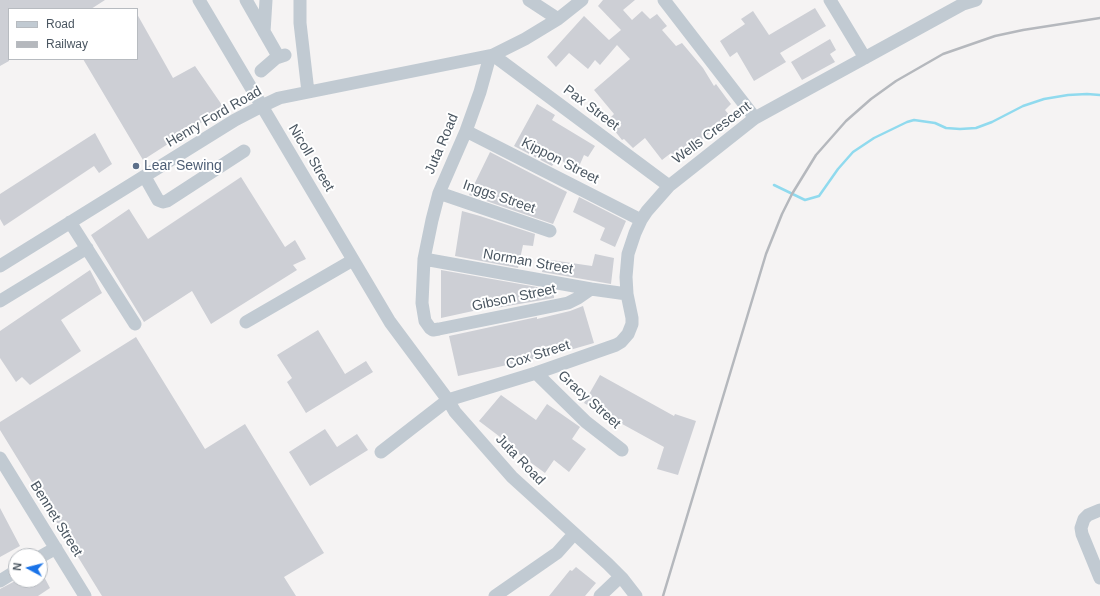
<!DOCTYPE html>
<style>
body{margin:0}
#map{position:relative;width:1100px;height:596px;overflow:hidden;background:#f5f3f3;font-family:Helvetica,sans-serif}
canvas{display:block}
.legend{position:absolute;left:8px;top:8px;width:130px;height:52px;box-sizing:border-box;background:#fff;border:1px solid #b7bbc0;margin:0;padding:5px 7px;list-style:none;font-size:12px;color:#4a5661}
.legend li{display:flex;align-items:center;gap:8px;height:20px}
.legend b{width:20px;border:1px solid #b7bbc0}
.north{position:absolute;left:8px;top:548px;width:40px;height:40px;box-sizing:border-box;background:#fff;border:1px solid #b7bbc0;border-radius:50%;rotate:277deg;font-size:11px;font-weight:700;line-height:16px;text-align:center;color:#4a5661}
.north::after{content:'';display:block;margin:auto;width:14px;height:18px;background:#1a73e8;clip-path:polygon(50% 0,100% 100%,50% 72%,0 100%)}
</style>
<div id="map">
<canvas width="1100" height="596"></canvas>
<ul class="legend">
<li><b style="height:5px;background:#c1cad2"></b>Road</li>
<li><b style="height:5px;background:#b5b8bd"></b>Railway</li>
</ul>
<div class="north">N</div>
</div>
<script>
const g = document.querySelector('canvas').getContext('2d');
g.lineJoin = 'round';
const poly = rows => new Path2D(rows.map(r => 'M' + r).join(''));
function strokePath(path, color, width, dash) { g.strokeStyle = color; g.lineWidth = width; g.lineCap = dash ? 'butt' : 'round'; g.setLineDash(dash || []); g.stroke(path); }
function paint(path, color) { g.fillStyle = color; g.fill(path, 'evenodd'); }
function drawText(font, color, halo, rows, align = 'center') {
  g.font = font + ' Helvetica,sans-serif'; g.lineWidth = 4; g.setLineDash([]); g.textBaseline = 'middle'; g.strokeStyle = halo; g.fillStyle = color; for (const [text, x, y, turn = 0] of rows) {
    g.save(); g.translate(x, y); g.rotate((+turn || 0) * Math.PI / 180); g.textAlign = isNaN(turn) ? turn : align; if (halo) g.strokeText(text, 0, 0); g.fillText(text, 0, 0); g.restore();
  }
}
strokePath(poly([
 [774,185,805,200,819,196,838,169,853,152,874,138,907,122,914,120,935,123,946,128,960,129,976,128,992,122,1023,106,1044,99,1068,95,1087,94,1100,95]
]), '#90daee', 2.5);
paint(poly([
 [0,0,105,0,91,9,9,9,9,61,0,66],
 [603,0,635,0,623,10,632,20,642,11,650,19,657,14,667,26,662,30,676,46,682,43,703,68,714,86,716,84,727,99,731,104,725,110,730,116,677,160,671,153,662,160,645,138,633,148,624,139,622,140,607,121,614,114,594,90,630,59,617,45,600,65,595,60,588,69,569,53,556,67,547,57,584,16,609,40,621,30,598,6],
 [815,8,826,26,780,53,786,62,754,81,737,52,730,57,720,41,745,24,741,19,753,11,769,35],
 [137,14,173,78,195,66,224,108,143,160,83,59,137,59],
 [830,39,836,50,830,54,835,62,802,80,791,62],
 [537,104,555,115,552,120,595,146,588,157,584,155,577,171,558,158,552,166,514,146],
 [95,133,112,164,99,173,94,166,4,226,0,219,0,194],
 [490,152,567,192,553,224,469,195],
 [241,177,285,247,295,240,306,259,293,265,297,270,211,324,192,291,144,322,91,235,129,209,148,239],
 [579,197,626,221,615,247,600,240,605,228,573,212],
 [462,211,480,216,535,234,533,246,523,245,518,268,455,256],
 [595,254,614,258,611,284,542,272,544,259,592,266],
 [90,270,102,293,61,320,81,351,30,385,22,377,16,382,0,358,0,331],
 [441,270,554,290,554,298,496,308,496,306,441,318],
 [583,306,594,343,556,354,458,376,449,336,537,317,537,319,570,311],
 [318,330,345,374,366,361,373,372,306,413,287,382,292,378,277,355],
 [136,337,205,449,245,424,324,553,284,577,296,596,102,596,0,430,0,422],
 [600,375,674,416,675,414,696,421,678,475,657,469,664,447,584,403],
 [501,395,536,420,547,404,580,427,572,439,586,449,569,472,554,460,545,473,515,451,516,449,479,421],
 [325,429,337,447,357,434,368,450,310,486,289,452],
 [0,508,20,546,0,557],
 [576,567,596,583,585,596,549,596,570,570,572,571],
 [40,569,50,588,38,596,0,596,0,589,17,580,40,580]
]), '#cdcfd5');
strokePath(poly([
 [199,0,390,322,448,400,455,412,512,477,608,564,622,578,636,596],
 [246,0,278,56],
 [300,0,300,23,308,92],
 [529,0,558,19],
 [664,0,755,118],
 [830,0,865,58],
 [264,32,266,0],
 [493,55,669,186],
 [490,56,480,92,466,131,439,193,432,220,424,259,422,303,425,321,430,328,433,330,439,329,568,303,578,298,591,289],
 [261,71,276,58,285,55],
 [466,131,641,220],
 [145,177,158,200,163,202,167,201,244,151],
 [439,193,550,231],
 [70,222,135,324],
 [424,259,591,289,627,294],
 [0,266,235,120,262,106,279,98,493,55,525,39,558,19,582,0],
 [0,301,87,248],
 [246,322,353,260],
 [536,373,586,422,622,450],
 [381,452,448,400,536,373,616,345,621,342,628,334,632,324,632,318,627,294,626,277,628,254,635,233,641,220,647,211,669,186,755,118,963,4,976,0],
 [0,458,85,596],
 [1100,510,1088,515,1084,519,1081,528,1082,534,1100,578],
 [40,557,56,548],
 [0,581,16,571],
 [495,596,557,553,574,534],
 [600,596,620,577]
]), '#c1cad2', 13);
strokePath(poly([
 [663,596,766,254,782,214,792,194,816,155,846,121,871,99,896,81,943,54,995,36,1023,30,1100,18]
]), '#b5b8bd', 2.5);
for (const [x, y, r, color] of [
 [136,166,4,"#5c6f8a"]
]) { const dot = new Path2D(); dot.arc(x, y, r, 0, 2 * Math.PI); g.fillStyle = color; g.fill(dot); strokePath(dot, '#fff', 1.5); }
drawText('14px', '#4a5661', '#fff', [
 ["Pax Street",591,108,37],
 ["Henry Ford Road",214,117,-30],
 ["Wells Crescent",712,133,-37],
 ["Juta Road",442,144,-67],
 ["Nicoll Street",311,158,59],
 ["Kippon Street",560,161,27],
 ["Inggs Street",499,197,19],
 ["Norman Street",528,262,10],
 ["Gibson Street",514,298,-12],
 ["Cox Street",538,355,-18],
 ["Gracy Street",589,400,42],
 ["Juta Road",520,460,46],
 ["Bennet Street",56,519,58]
]);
drawText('14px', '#4e5e75', '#fff', [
 ["Lear Sewing",144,166]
], 'left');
</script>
